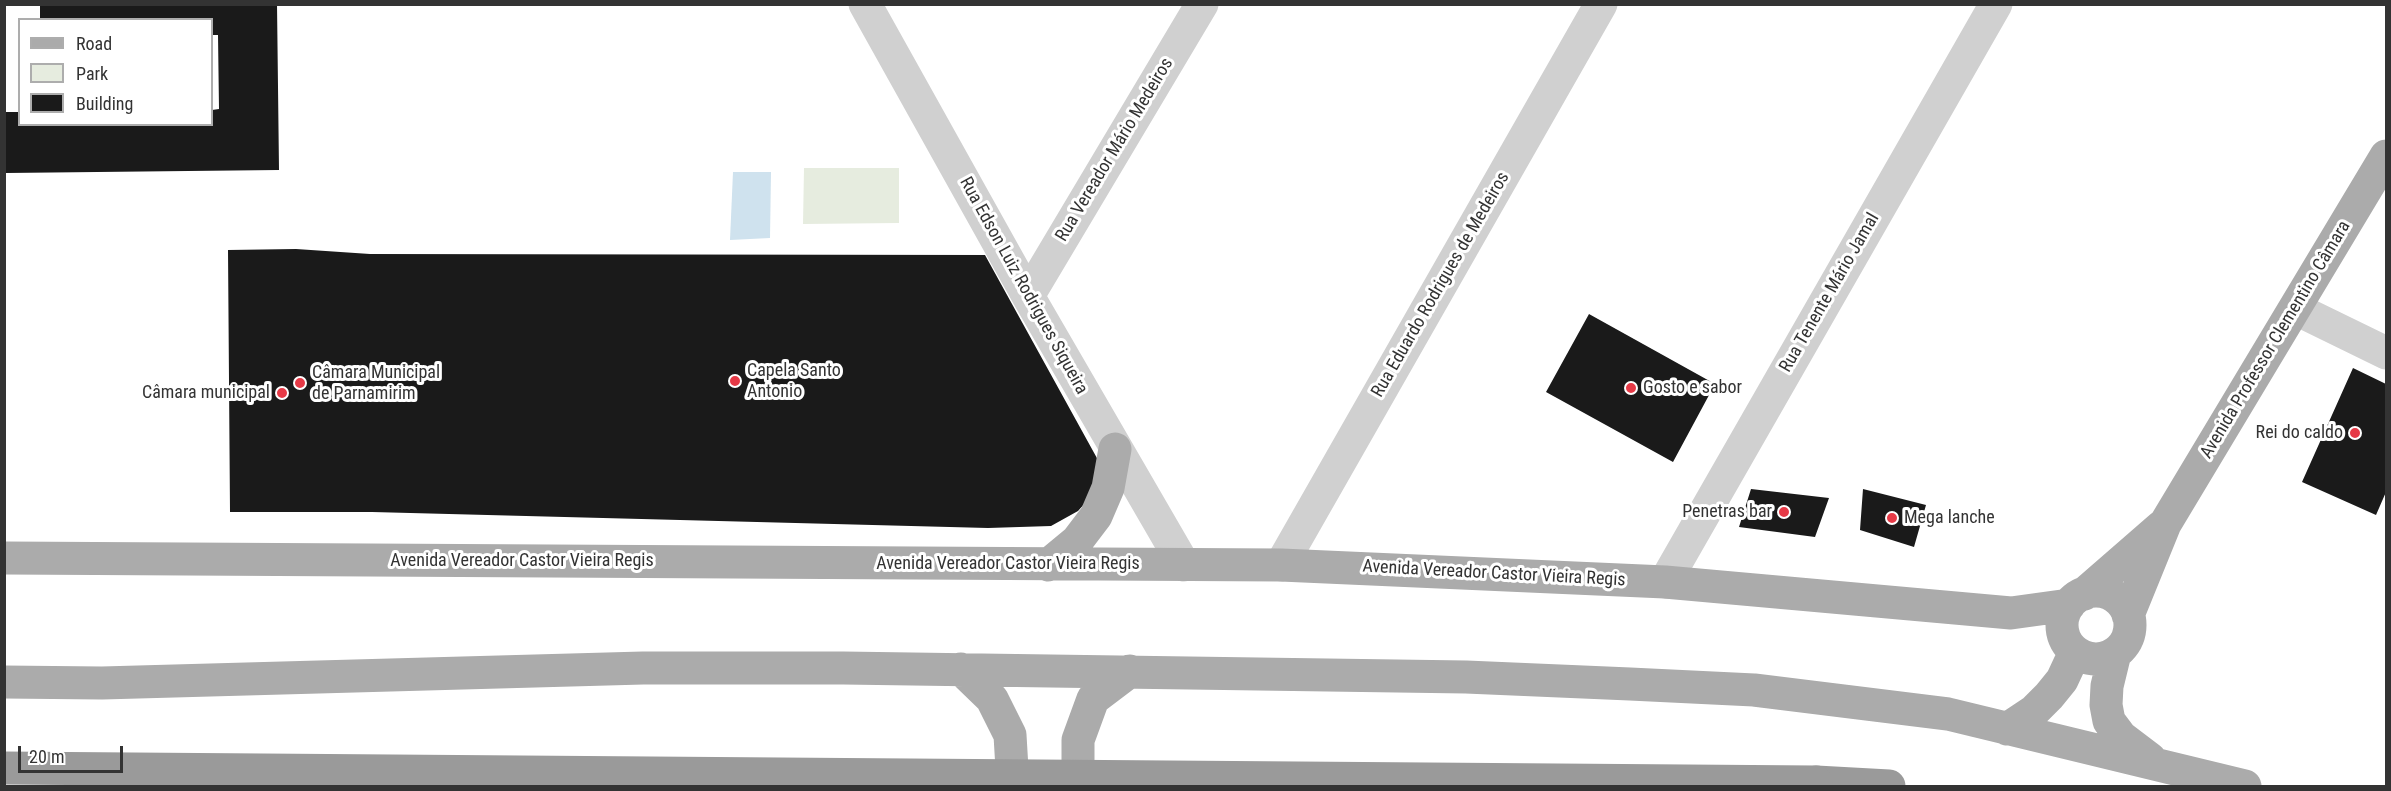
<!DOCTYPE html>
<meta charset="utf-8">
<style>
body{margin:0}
#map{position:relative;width:2391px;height:791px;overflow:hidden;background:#fff;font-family:"Roboto Condensed",sans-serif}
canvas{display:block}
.frame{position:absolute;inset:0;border:6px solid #333;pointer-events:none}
.legend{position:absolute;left:18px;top:18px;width:195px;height:108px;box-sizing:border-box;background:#fff;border:2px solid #adadad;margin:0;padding:8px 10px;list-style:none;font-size:18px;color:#333}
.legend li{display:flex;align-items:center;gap:12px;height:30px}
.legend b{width:30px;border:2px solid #adadad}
.scale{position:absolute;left:18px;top:746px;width:105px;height:27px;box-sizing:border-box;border:3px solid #333;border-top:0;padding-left:8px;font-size:18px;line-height:21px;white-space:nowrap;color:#333;-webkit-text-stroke:4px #fff;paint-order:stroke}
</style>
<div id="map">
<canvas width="2391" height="791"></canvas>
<div class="frame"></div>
<ul class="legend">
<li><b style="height:8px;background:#ababab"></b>Road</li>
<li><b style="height:16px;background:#e6ecdf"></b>Park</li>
<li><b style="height:16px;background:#1a1a1a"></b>Building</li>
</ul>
<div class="scale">20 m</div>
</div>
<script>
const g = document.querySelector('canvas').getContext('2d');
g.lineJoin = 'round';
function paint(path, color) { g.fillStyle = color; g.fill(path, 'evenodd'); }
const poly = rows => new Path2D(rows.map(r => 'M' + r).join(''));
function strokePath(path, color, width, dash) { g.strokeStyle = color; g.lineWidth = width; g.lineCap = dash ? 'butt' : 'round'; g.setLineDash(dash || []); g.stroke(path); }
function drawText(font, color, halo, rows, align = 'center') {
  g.font = font + ' "Roboto Condensed",sans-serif'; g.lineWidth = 6; g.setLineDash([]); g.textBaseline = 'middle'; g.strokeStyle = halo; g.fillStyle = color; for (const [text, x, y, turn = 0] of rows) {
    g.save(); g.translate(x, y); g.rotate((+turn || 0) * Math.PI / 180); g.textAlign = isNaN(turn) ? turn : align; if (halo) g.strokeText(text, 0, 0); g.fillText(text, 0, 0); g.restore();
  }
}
paint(poly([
 [804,168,899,168,899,223,803,224]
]), '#e6ecdf');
paint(poly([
 [733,172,771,172,770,238,730,240]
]), '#cfe2ee');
paint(poly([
 [40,4,277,4,279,170,6,173,6,112,20,112,20,124,212,124,212,110,219,109,218,35,212,35,212,20,40,20],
 [296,249,370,254,985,255,1098,460,1095,492,1078,511,1051,526,988,528,372,512,230,512,228,250],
 [1589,314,1715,384,1673,462,1546,392],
 [2353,368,2386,384,2386,492,2376,515,2302,482],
 [1751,489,1829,498,1815,537,1739,527],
 [1863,489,1926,505,1914,547,1860,530]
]), '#1a1a1a');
strokePath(poly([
 [865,4,1028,296,1184,565],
 [1028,296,1202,4],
 [2296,309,2386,353],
 [1281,565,1601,4],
 [1665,582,1996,4]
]), '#d0d0d0', 33);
strokePath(poly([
 [4,558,1281,565,1665,582,2011,613,2069,605],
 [1048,565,1077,541,1096,516,1108,488,1115,449],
 '2062 625a34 34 0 1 1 68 0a34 34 0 1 1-68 0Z',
 [2084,594,2161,527],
 [2128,615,2165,524,2386,156],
 [2115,653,2107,686,2106,705,2109,721,2121,737,2150,759],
 [961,669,992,699,1010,735,1013,786],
 [4,682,102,683,643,668,843,668,1466,677,1630,684,1754,690,1948,714,2245,786],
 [2007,729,2034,711,2049,696,2062,680,2075,652],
 [1078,786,1078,740,1093,699,1130,671]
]), '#ababab', 33);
strokePath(poly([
 [1816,782,1889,786]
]), '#9a9a9a', 33);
strokePath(poly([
 [4,768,1816,782]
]), '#9a9a9a', 33);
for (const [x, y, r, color] of [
 [735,381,6,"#e63946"],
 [300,383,6,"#e63946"],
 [1631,388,6,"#e63946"],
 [282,393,6,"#e63946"],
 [2355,433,6,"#e63946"],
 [1784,512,6,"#e63946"],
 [1892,518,6,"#e63946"]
]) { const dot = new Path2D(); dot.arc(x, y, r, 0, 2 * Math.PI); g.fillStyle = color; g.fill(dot); strokePath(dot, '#fff', 2); }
drawText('18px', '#333', '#fff', [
 ["Rua Vereador Mário Medeiros",1115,150,-59],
 ["Rua Eduardo Rodrigues de Medeiros",1441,285,-60],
 ["Rua Edson Luiz Rodrigues Siqueira",1023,286,61],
 ["Rua Tenente Mário Jamal",1830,293,-60],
 ["Avenida Professor Clementino Câmara",2276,340,-59],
 ["Avenida Vereador Castor Vieira Regis",522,561],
 ["Avenida Vereador Castor Vieira Regis",1008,564],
 ["Avenida Vereador Castor Vieira Regis",1494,574,3]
]);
drawText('18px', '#333', '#fff', [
 ["Capela Santo",747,371],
 ["Antonio",747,392],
 ["Câmara Municipal",312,373],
 ["de Parnamirim",312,394],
 ["Gosto e sabor",1643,388],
 ["Câmara municipal",270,393,"right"],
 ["Rei do caldo",2343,433,"right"],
 ["Penetras bar",1772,512,"right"],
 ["Mega lanche",1904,518]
], 'left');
</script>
